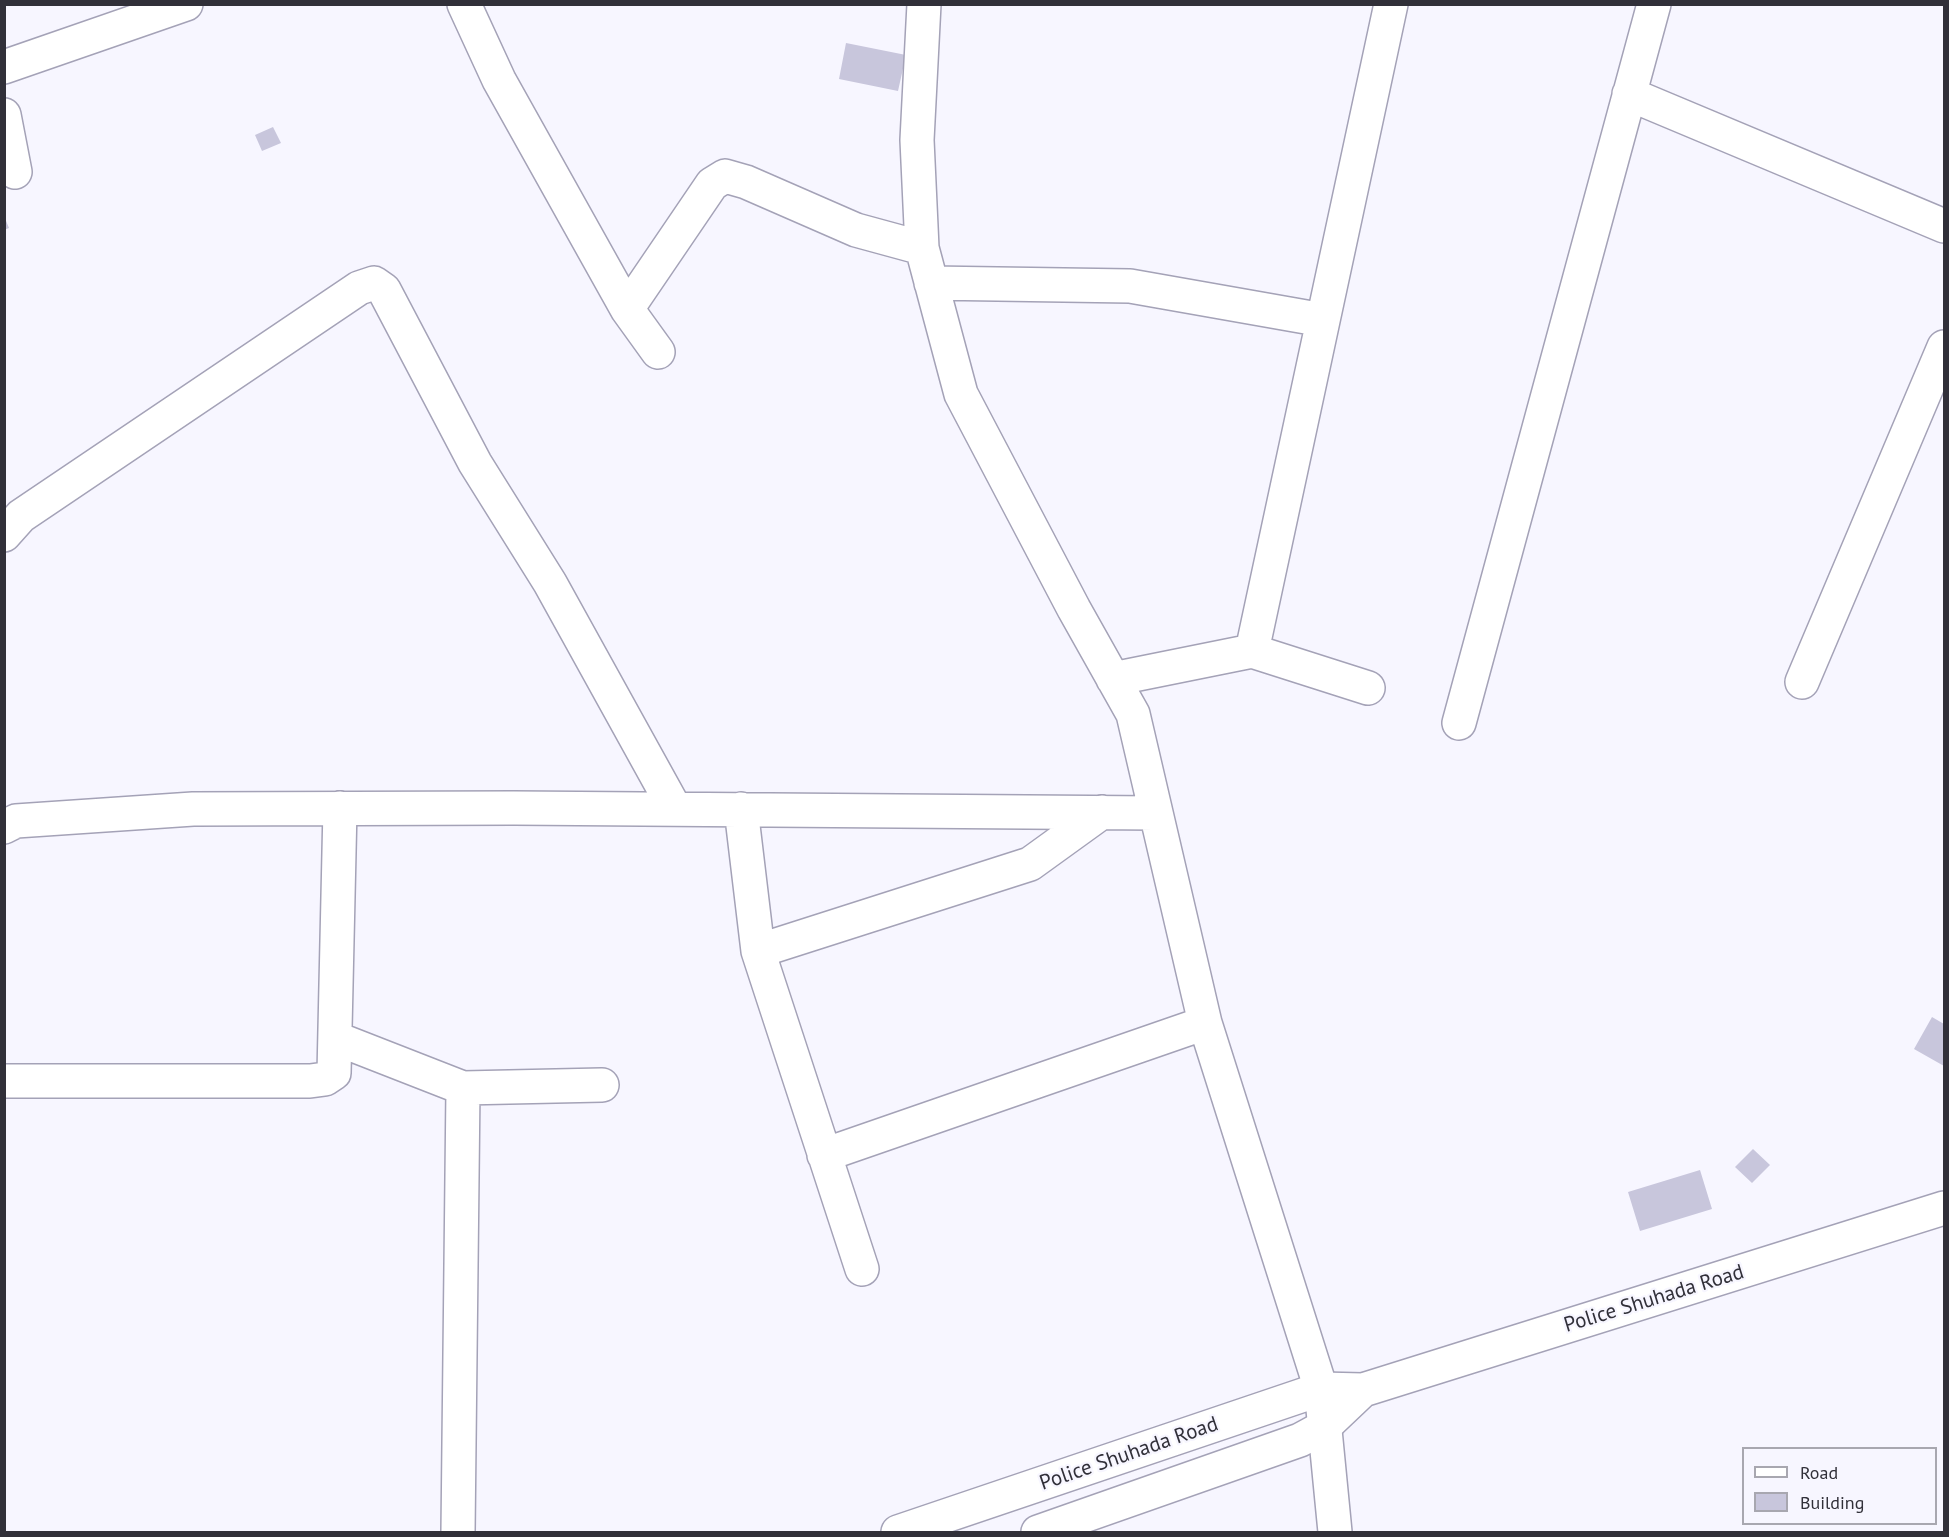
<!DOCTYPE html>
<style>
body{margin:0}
#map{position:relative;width:1949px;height:1537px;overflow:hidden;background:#f7f6ff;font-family:"PT Sans",sans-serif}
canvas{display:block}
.frame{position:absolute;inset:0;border:6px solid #313039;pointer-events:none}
.legend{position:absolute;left:1742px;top:1447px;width:195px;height:78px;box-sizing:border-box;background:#f7f6ff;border:2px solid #a8a7b0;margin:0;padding:8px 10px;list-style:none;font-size:18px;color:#313039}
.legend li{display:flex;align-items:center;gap:12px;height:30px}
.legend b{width:30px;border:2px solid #a8a7b0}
</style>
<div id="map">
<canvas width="1949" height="1537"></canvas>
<div class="frame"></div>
<ul class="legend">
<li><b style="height:8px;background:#fff"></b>Road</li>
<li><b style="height:16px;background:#c8c6dc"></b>Building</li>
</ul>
</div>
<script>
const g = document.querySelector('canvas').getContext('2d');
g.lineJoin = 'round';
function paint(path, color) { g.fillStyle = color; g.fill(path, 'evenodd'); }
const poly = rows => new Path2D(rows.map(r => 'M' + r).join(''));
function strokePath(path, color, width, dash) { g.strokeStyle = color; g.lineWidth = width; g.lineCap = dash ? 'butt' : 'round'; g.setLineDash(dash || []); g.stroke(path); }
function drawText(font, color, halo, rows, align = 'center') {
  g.font = font + ' "PT Sans",sans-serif'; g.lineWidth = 4.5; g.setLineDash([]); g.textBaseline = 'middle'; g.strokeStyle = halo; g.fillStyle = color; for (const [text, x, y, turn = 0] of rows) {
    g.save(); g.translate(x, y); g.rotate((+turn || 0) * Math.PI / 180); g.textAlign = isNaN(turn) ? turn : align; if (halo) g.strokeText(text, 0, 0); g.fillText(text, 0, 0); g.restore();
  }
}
paint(poly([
 [846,43,906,55,898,91,839,79],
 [273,127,281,143,262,151,255,135],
 [4,216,9,228,4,230],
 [1932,1017,1944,1024,1944,1066,1914,1049],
 [1753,1149,1770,1165,1752,1183,1735,1167],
 [1700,1170,1712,1209,1640,1231,1628,1192]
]), '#c8c6dc');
const street = poly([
 [464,4,499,80,627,309,658,352],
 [924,4,917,140,922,248,961,394,1074,609,1133,714,1205,1023,1321,1389,1335,1532],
 [4,67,186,4],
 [1629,94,1944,226],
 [4,115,15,172],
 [931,283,1130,286,1323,320],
 [627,309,712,184,725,176,746,182,856,230,922,248],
 [4,535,21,516,359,288,374,283,384,290,475,463,550,583,675,809],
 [1252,651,1391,4],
 [1113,679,1252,651,1368,688],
 [1802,682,1944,347],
 [1459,723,1654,4],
 [741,809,758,951,862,1269],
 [4,827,16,821,193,809,514,808,1155,813],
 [758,951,1030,864,1102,812],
 [335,1038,463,1088,602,1085],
 [4,1081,310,1081,325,1079,334,1073,340,808],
 [824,1155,1205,1023],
 [458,1532,463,1088]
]);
const secondary = poly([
 [898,1532,1321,1389,1363,1390,1944,1208],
 [1038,1532,1300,1440,1324,1427,1363,1390]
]);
strokePath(street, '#a4a2b7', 36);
strokePath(secondary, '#a4a2b7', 36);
strokePath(street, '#fff', 33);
strokePath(secondary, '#fff', 33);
drawText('21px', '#313039', '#f7f6ff', [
 ["Police Shuhada Road",1654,1299,-17],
 ["Police Shuhada Road",1129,1454,-19]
]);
</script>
